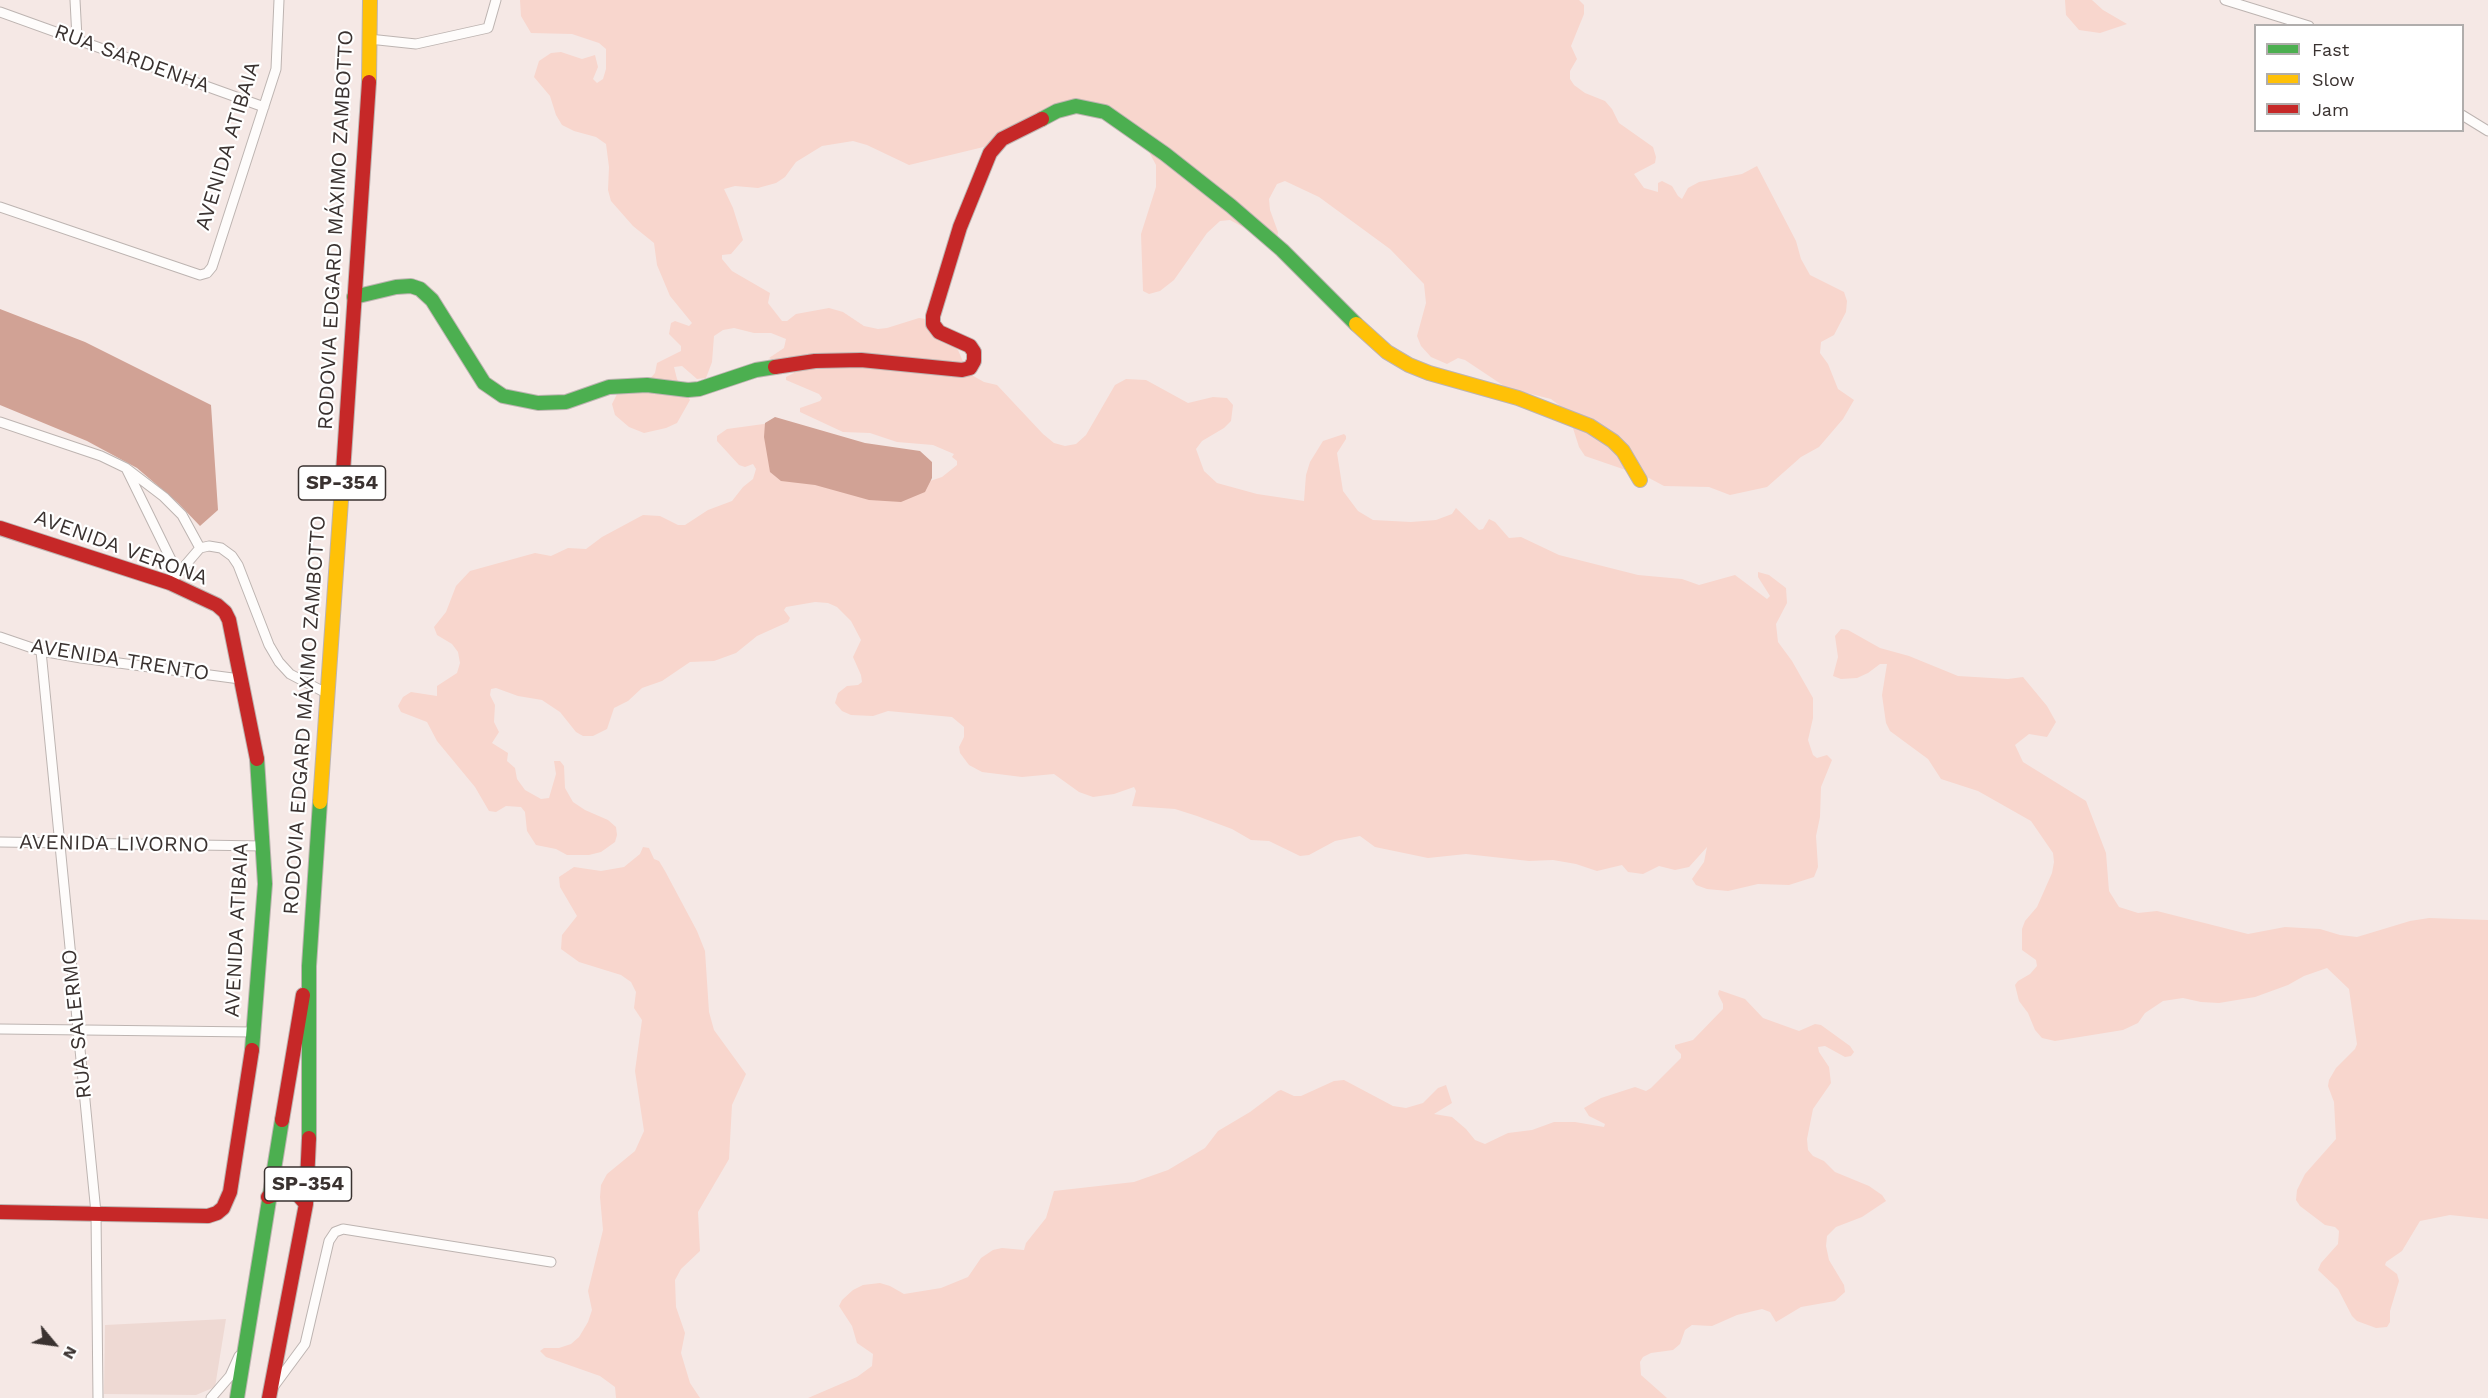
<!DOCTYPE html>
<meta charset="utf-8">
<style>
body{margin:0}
#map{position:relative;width:2488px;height:1398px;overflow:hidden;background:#f5e8e5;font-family:"Work Sans",sans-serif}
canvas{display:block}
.legend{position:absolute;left:2254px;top:24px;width:210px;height:108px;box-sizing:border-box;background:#fff;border:2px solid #b0adac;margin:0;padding:8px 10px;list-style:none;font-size:18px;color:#3a3230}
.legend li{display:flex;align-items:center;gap:12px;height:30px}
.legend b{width:30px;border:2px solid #b0adac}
.north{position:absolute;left:24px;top:1314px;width:60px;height:60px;-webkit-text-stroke:4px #fff;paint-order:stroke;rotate:119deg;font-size:16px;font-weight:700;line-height:24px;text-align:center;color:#3a3230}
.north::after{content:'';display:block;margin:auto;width:21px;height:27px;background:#3a3230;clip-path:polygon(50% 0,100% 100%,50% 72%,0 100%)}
</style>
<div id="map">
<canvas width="2488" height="1398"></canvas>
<ul class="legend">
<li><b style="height:8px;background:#4caf50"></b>Fast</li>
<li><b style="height:8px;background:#ffc107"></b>Slow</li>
<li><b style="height:8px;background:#c62828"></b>Jam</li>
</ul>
<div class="north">N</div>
</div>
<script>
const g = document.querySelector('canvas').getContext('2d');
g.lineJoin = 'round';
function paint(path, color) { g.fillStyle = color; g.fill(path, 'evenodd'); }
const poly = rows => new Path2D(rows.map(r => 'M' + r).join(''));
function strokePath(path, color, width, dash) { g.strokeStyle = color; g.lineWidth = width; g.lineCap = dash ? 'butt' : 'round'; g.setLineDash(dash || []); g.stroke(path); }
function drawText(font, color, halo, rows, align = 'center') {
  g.font = font + ' "Work Sans",sans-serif'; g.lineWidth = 4.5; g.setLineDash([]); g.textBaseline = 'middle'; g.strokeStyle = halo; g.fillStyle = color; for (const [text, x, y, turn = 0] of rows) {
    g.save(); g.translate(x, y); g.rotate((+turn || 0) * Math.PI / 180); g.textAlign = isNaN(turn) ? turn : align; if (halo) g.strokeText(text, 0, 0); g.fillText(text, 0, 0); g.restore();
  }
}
paint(poly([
 [226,1319,215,1387,196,1395,104,1394,105,1325]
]), '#eed9d3');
paint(poly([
 [520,0,1579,0,1584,5,1584,14,1571,46,1577,59,1570,71,1570,79,1574,85,1585,93,1605,101,1612,109,1619,123,1653,147,1656,157,1655,163,1634,174,1644,188,1658,192,1658,183,1662,181,1672,186,1678,196,1682,199,1688,188,1699,182,1742,174,1757,166,1796,241,1801,259,1810,275,1844,292,1847,301,1846,312,1834,335,1821,342,1820,353,1828,364,1838,389,1854,400,1843,419,1819,447,1801,457,1767,487,1730,495,1709,487,1664,486,1649,478,1585,456,1579,447,1571,422,1559,405,1551,399,1507,388,1465,360,1458,358,1447,364,1431,357,1421,346,1417,336,1426,303,1424,284,1390,249,1319,197,1285,181,1277,184,1269,199,1270,210,1278,232,1277,239,1265,239,1230,220,1220,221,1207,233,1174,280,1160,291,1149,294,1143,291,1141,234,1156,187,1156,165,1149,152,1132,136,1085,104,996,144,909,165,867,145,853,141,822,146,796,162,785,177,776,183,758,188,735,186,724,189,733,208,743,240,731,254,722,255,722,259,732,271,770,293,768,303,782,321,787,321,796,314,829,308,843,312,864,326,878,329,887,328,919,318,926,319,958,350,968,373,984,382,997,385,1043,434,1054,443,1065,446,1076,444,1086,435,1115,385,1126,379,1146,380,1188,403,1213,397,1227,398,1233,405,1231,421,1224,428,1202,441,1196,449,1204,471,1217,483,1257,494,1304,501,1306,475,1310,462,1323,441,1344,434,1346,436,1346,439,1337,453,1343,491,1358,511,1373,520,1411,522,1436,520,1452,514,1456,508,1479,530,1483,529,1489,519,1495,522,1509,538,1521,537,1559,555,1638,575,1682,579,1699,585,1735,575,1767,599,1770,596,1758,577,1758,572,1769,575,1786,588,1787,603,1776,624,1778,642,1792,661,1813,698,1813,718,1808,740,1813,755,1817,758,1827,755,1832,760,1821,787,1820,817,1816,836,1818,867,1814,877,1789,885,1758,884,1728,891,1707,889,1696,885,1692,879,1704,862,1707,847,1689,867,1675,870,1659,866,1643,874,1628,872,1622,865,1597,871,1576,864,1553,860,1529,861,1466,854,1428,858,1375,847,1360,836,1335,841,1309,855,1300,856,1269,841,1251,840,1232,829,1197,816,1175,809,1132,806,1136,791,1134,787,1114,794,1093,797,1079,792,1054,774,1022,777,982,772,969,765,960,753,959,747,964,737,964,727,952,717,888,711,873,716,851,715,842,711,835,703,838,693,847,686,858,685,862,682,861,675,853,657,861,640,851,621,837,607,828,603,815,602,786,607,784,610,790,618,788,622,757,636,736,653,714,661,690,662,662,681,642,688,628,701,614,708,607,729,593,736,583,736,576,732,560,712,542,700,518,696,496,688,491,689,490,695,495,705,494,722,499,732,492,743,508,753,507,761,515,768,517,779,525,790,541,799,549,798,556,774,554,761,560,761,564,766,565,788,573,802,585,810,608,820,616,827,617,835,615,842,601,852,589,855,567,855,556,849,536,845,527,831,525,812,521,807,506,806,496,812,489,811,475,787,437,741,427,722,401,712,398,706,403,697,411,692,437,696,437,686,457,673,460,663,458,652,452,644,437,635,434,627,446,612,456,586,470,571,535,553,551,556,568,548,586,549,602,537,643,515,660,516,678,525,685,525,708,510,732,501,743,487,753,479,756,469,753,464,745,467,739,465,717,441,717,436,727,429,771,423,924,483,942,477,957,465,957,461,952,457,954,454,933,445,897,442,870,433,843,432,800,412,800,408,820,401,822,398,819,394,786,380,786,377,794,373,794,371,769,358,784,348,786,339,771,333,754,333,734,328,723,330,714,336,712,362,706,378,697,379,682,366,674,367,677,379,690,400,677,423,666,428,644,433,629,427,615,415,612,404,619,390,648,381,655,373,657,363,681,351,681,346,669,334,671,323,675,321,689,326,692,323,670,296,657,265,654,243,633,226,611,201,608,190,609,167,606,144,596,137,574,131,562,125,556,115,550,96,534,77,539,61,551,53,561,52,582,59,595,55,598,67,593,79,597,83,603,79,606,69,606,49,599,43,572,34,531,33,521,16],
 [2065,0,2092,0,2103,10,2127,24,2100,33,2079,30,2066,15],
 [1841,629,1848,630,1880,648,1909,656,1958,676,2008,679,2023,677,2047,706,2056,722,2047,737,2029,734,2015,745,2023,762,2086,801,2106,853,2109,891,2119,907,2138,913,2157,911,2248,934,2285,927,2320,929,2340,935,2357,937,2410,921,2429,918,2488,920,2488,1219,2450,1215,2420,1221,2402,1251,2386,1262,2385,1265,2397,1274,2399,1281,2390,1311,2390,1322,2387,1327,2376,1328,2357,1321,2352,1316,2338,1289,2318,1270,2321,1263,2338,1244,2339,1231,2335,1227,2325,1225,2300,1206,2296,1200,2297,1190,2305,1174,2336,1139,2334,1102,2328,1086,2329,1080,2336,1068,2355,1049,2357,1044,2349,989,2327,968,2304,976,2288,985,2255,997,2219,1003,2201,1002,2183,998,2163,1001,2145,1013,2138,1023,2123,1030,2055,1041,2042,1038,2035,1030,2028,1013,2019,1001,2015,985,2018,981,2030,974,2037,966,2036,960,2022,950,2022,929,2025,921,2037,907,2052,873,2054,862,2053,853,2031,821,1978,791,1941,779,1928,759,1890,731,1886,723,1882,695,1887,664,1880,664,1868,673,1857,678,1841,679,1833,676,1838,657,1835,636],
 [643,847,649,848,654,859,659,861,665,871,697,931,705,951,709,1012,714,1030,746,1074,732,1105,729,1159,698,1212,700,1251,681,1269,675,1280,676,1307,685,1333,681,1353,690,1383,700,1398,616,1398,615,1387,600,1376,546,1357,540,1351,544,1348,559,1348,571,1344,579,1337,588,1322,592,1310,588,1291,603,1230,600,1197,601,1185,607,1174,635,1151,644,1131,635,1071,642,1020,634,1008,636,992,631,982,621,975,579,962,561,949,562,935,577,916,560,887,559,877,574,867,601,871,624,867,640,854],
 [1719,990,1745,999,1763,1018,1799,1031,1815,1024,1821,1025,1850,1046,1854,1052,1851,1056,1845,1057,1825,1046,1818,1047,1819,1052,1829,1067,1831,1083,1813,1109,1807,1139,1808,1150,1813,1156,1824,1161,1835,1172,1869,1186,1882,1195,1886,1201,1862,1217,1836,1227,1827,1236,1826,1246,1829,1260,1844,1285,1845,1292,1835,1301,1801,1307,1776,1322,1770,1312,1762,1309,1737,1315,1712,1326,1692,1325,1685,1330,1680,1344,1673,1350,1651,1353,1643,1357,1640,1362,1641,1375,1667,1398,808,1398,857,1377,872,1366,873,1354,857,1343,852,1326,839,1306,842,1300,853,1290,863,1285,880,1283,890,1286,904,1294,941,1288,968,1277,981,1258,993,1250,1002,1248,1024,1250,1026,1243,1046,1218,1054,1191,1134,1182,1168,1170,1205,1148,1218,1131,1250,1112,1278,1091,1281,1090,1294,1096,1301,1096,1334,1081,1344,1080,1393,1106,1406,1108,1423,1103,1438,1088,1446,1085,1452,1103,1434,1114,1452,1117,1466,1129,1475,1140,1485,1144,1508,1133,1532,1130,1554,1122,1575,1122,1604,1127,1605,1124,1589,1116,1584,1108,1601,1098,1635,1087,1646,1091,1651,1088,1681,1058,1681,1054,1675,1048,1675,1045,1693,1040,1723,1009,1723,1004,1718,994]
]), '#f8d6cd');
paint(poly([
 [0,309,85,342,211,405,218,510,200,526,178,503,137,468,87,441,0,405],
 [775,417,865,443,920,451,932,462,932,478,925,492,901,502,869,500,815,485,781,481,770,472,764,437,765,423]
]), '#d1a295');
const street = poly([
 [75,0,77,38],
 [2225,0,2309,26],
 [0,12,264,107],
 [369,39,416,44,488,28,496,0],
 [2462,115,2488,131],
 [0,207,200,275,207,273,212,267,276,69,279,0],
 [0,422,101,456,126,468,164,497,182,515,200,548],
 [127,470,178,574],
 [170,583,200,548,209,546,221,548,232,556,238,565,269,645,279,662,290,674,328,694],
 [0,637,41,651,81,658,240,679],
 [41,651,96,1213,98,1398],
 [0,842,264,846],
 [0,1029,253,1032],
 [274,1386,305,1344,329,1241,335,1232,343,1229,551,1262],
 [211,1398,230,1376,239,1356]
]);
const fast = poly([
 [1042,119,1057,111,1076,106,1105,112,1165,154,1231,206,1282,250,1356,324],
 [354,297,396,287,411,286,420,289,432,300,484,383,503,396,538,403,566,402,609,387,647,385,688,390,699,389,756,370,775,367],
 [252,1050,265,884,257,759],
 [309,1138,309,966,320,802],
 [237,1398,282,1120]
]);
const slow = poly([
 [369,82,370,0],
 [1356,324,1387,352,1409,365,1429,373,1518,398,1590,426,1613,441,1623,451,1640,480],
 [320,802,343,472]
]);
const jam = poly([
 [775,367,815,361,861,360,962,370,970,368,974,361,974,352,970,346,939,332,933,324,933,316,960,227,990,153,1002,139,1042,119],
 [343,472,369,82],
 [0,528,170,583,217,605,225,612,229,620,257,759],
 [282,1120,303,995],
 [268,1197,282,1191,290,1191,298,1195,306,1204],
 [0,1212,208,1216,217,1213,223,1208,230,1192,252,1050],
 [269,1398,306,1204,309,1138]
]);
strokePath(street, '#bdb4b1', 11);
strokePath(fast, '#bdb4b1', 16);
strokePath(slow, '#bdb4b1', 16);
strokePath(jam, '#bdb4b1', 16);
strokePath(street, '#fefcfb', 9);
strokePath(fast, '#4caf50', 14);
strokePath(slow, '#ffc107', 14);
strokePath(jam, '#c62828', 14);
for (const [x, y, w] of [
 [342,483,87],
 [308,1184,87]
]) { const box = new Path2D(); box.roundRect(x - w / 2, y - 17, w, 34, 4.5); g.fillStyle = '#fff'; g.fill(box); strokePath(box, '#3a3230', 1.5); }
drawText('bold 20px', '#3a3230', null, [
 ["SP-354",342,483],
 ["SP-354",308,1184]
]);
drawText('21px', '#3a3230', '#fff', [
 ["RUA SARDENHA",132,59,20],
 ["AVENIDA ATIBAIA",228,146,-73],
 ["RODOVIA EDGARD MÁXIMO ZAMBOTTO",336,230,-87],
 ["AVENIDA VERONA",121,548,20],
 ["AVENIDA TRENTO",120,660,9],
 ["RODOVIA EDGARD MÁXIMO ZAMBOTTO",305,715,-86],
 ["AVENIDA LIVORNO",114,844,1],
 ["AVENIDA ATIBAIA",237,930,-87],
 ["RUA SALERMO",77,1024,-96]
]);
</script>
